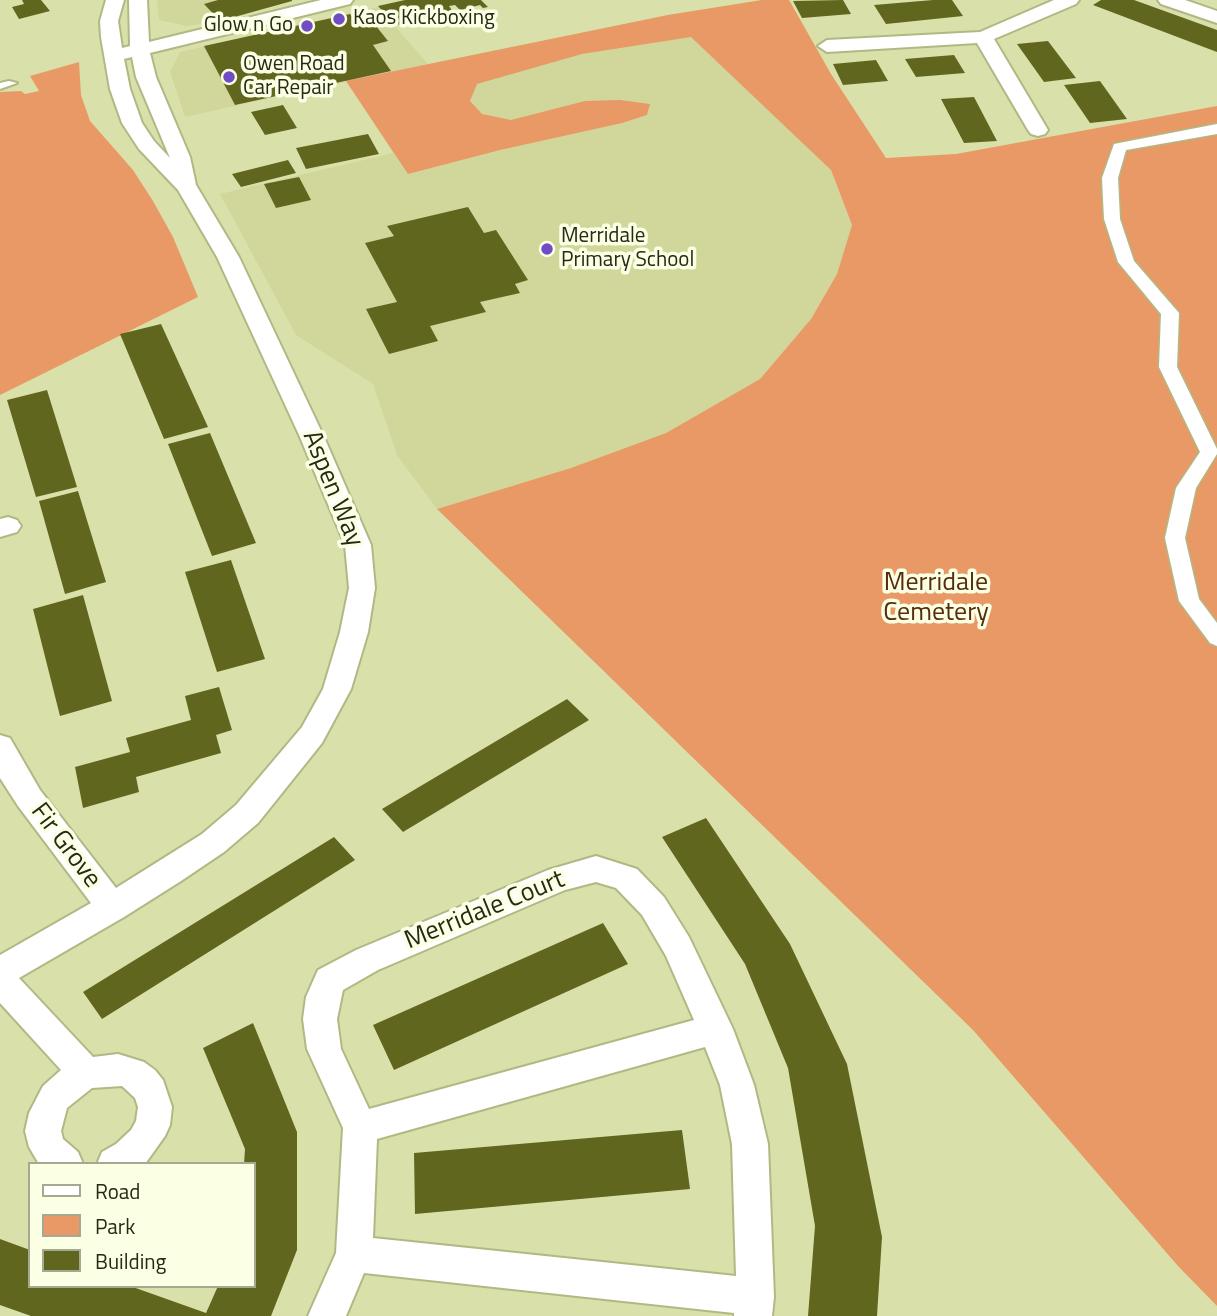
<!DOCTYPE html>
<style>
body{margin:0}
#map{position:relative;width:1217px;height:1316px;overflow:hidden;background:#dae0aa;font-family:"Titillium Web",sans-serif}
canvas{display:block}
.legend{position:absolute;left:28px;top:1162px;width:228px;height:126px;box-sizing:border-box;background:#fbffe4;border:2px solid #a6a991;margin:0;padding:9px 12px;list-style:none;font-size:21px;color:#272915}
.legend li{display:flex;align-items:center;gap:14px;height:35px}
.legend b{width:35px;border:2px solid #a6a991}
</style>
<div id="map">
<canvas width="1217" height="1316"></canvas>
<ul class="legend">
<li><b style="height:9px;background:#fff"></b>Road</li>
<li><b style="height:19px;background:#e89966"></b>Park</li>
<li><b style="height:19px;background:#61661e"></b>Building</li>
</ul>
</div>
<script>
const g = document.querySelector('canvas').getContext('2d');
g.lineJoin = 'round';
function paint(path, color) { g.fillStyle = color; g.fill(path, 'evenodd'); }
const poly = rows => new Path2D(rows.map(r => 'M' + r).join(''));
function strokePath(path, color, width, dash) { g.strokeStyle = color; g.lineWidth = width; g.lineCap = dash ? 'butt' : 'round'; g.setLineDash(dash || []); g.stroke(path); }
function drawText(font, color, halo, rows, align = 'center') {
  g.font = font + ' "Titillium Web",sans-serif'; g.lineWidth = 7; g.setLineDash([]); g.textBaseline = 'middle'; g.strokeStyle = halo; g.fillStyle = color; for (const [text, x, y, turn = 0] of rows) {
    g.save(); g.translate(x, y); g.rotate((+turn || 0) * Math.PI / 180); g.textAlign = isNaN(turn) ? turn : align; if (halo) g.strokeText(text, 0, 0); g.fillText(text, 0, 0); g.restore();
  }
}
paint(poly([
 [157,0,295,0,220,21,187,26,159,20],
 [762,0,789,0,831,74,831,170,852,225,837,274,811,319,760,379,666,433,572,468,437,509,397,455,373,384,296,335,220,194,393,153,346,81,185,117,170,72,180,52,378,7,428,64,668,15]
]), '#d1d79a');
paint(poly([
 [762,0,789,0,831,74,886,158,956,154,1217,106,1217,1306,1178,1266,973,1030,437,509,571,468,666,433,760,379,811,319,837,274,852,225,831,170,691,37,582,54,477,84,470,101,482,114,511,120,585,101,620,100,650,104,647,115,622,123,500,150,408,174,346,81,668,15],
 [79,62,81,95,90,121,133,170,153,201,173,237,198,297,0,395,0,92,21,91,25,94,39,91,30,76]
]), '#e89966');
paint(poly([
 [22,0,41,0,50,11,19,19,12,7,24,4],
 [218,0,292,0,292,1,220,21,204,4],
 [405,0,481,0,488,7,483,8,480,5,460,10,455,5,449,6,453,12,432,17,427,12,415,15,420,20,399,25,395,20,391,21,378,6],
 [843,0,851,14,802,18,793,1],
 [933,0,952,0,963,16,886,24,874,5],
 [1101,0,1134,0,1217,30,1217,52,1093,5],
 [350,14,358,24,372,21,388,41,373,45,391,71,235,105,204,46],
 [1048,41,1076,78,1044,82,1017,44],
 [954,55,965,73,916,77,905,59],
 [876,60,888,81,843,85,833,64],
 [1100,81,1127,119,1090,123,1064,85],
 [974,97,997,141,964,143,941,99],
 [283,105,297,128,265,135,251,112],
 [368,134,379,154,306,169,296,148],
 [288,160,296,173,241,187,232,174],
 [299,177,311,200,276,208,264,184],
 [468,207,484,233,496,230,528,280,515,284,520,293,480,302,486,312,430,326,438,341,389,354,366,309,397,302,365,243,394,236,387,226],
 [161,324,208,427,164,439,120,334],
 [47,390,77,487,36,497,7,400],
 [210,433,256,543,212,556,168,444],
 [78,491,106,582,65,594,39,501],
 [231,560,265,659,217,672,185,572],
 [83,595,112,701,60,716,33,609],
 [219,687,232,730,216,735,221,753,136,777,139,792,83,808,75,767,130,752,126,738,191,720,185,696],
 [567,699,589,720,403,832,382,809],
 [706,818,790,944,847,1064,882,1237,877,1316,808,1316,815,1226,788,1068,745,964,662,837],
 [334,837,355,860,102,1019,83,992],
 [603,923,628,964,394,1070,373,1025],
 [253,1023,297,1132,297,1250,271,1316,31,1316,0,1305,0,1239,30,1250,30,1286,130,1286,206,1313,218,1286,254,1286,254,1164,244,1164,245,1149,203,1048],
 [682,1130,690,1189,415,1214,414,1153]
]), '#61661e');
const service = poly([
 [9,81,17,83,0,89,0,83,9,81]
]);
const pedestrian = poly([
 [1217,124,1217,134,1126,150,1118,178,1120,219,1134,261,1179,313,1177,367,1217,449,1217,454,1196,488,1185,538,1199,599,1217,623,1217,646,1210,643,1179,601,1165,538,1176,488,1200,452,1159,367,1161,314,1118,262,1104,219,1102,178,1114,144,1217,124]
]);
const minor = poly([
 [106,0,124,0,118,21,122,48,130,46,129,0,147,0,149,42,321,0,353,0,350,4,150,53,156,77,190,157,196,185,239,257,324,437,371,545,375,588,368,632,351,689,322,743,258,823,224,852,181,881,124,917,19,978,93,1057,118,1054,144,1062,155,1070,163,1080,172,1107,170,1125,165,1136,145,1164,97,1164,102,1152,116,1144,131,1130,136,1121,138,1107,135,1098,122,1086,92,1088,67,1108,61,1131,63,1139,78,1152,83,1164,39,1164,29,1147,25,1131,29,1113,43,1086,61,1070,0,1003,0,955,91,903,18,806,0,778,0,735,10,738,40,790,116,888,202,834,236,805,302,727,323,689,340,632,349,588,345,545,300,437,217,257,178,190,139,149,122,123,110,89,101,37,100,21,106,0],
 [132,57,136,77,170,158,154,141,142,123,130,89,124,59,132,57],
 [1054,0,1079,0,1076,4,994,39,1048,130,1045,134,1038,136,1031,134,1028,130,977,43,827,52,818,46,827,40,980,32,1054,0],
 [1158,0,1185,0,1217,11,1217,23,1161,4,1158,0],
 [8,517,17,520,21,526,17,532,0,537,0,519,8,517],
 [596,856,637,869,664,897,689,937,733,1029,754,1085,768,1144,774,1297,772,1316,734,1316,734,1313,364,1273,346,1316,308,1316,336,1253,343,1128,307,1049,303,1019,306,997,318,970,356,950,548,870,596,856],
 [596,882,616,888,642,915,666,956,694,1020,369,1109,341,1049,337,1019,343,990,378,970,565,890,596,882],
 [705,1047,720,1085,732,1144,736,1276,373,1238,377,1139,705,1047]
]);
strokePath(service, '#b2b884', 4);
strokePath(pedestrian, '#b2b884', 3);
strokePath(minor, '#b2b884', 4);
paint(service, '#fff');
paint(pedestrian, '#fff');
paint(minor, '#fff');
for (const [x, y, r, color] of [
 [339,19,7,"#714cc5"],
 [307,26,7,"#714cc5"],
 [229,77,7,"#714cc5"],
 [547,249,7,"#714cc5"]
]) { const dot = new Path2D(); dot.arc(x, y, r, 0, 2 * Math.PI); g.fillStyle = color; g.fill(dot); strokePath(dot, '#fbffe4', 2.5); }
drawText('21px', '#272915', '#fbffe4', [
 ["Kaos Kickboxing",353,19],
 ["Glow n Go",293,26,"right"],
 ["Owen Road",243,65],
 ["Car Repair",243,89],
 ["Merridale",561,237],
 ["Primary School",561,261]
], 'left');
drawText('26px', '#272915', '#fbffe4', [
 ["Aspen Way",332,489,68],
 ["Fir Grove",65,846,53],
 ["Merridale Court",485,911,-22]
]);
drawText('26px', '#562c0d', '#fbffe4', [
 ["Merridale",936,584],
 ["Cemetery",936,614]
]);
</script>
